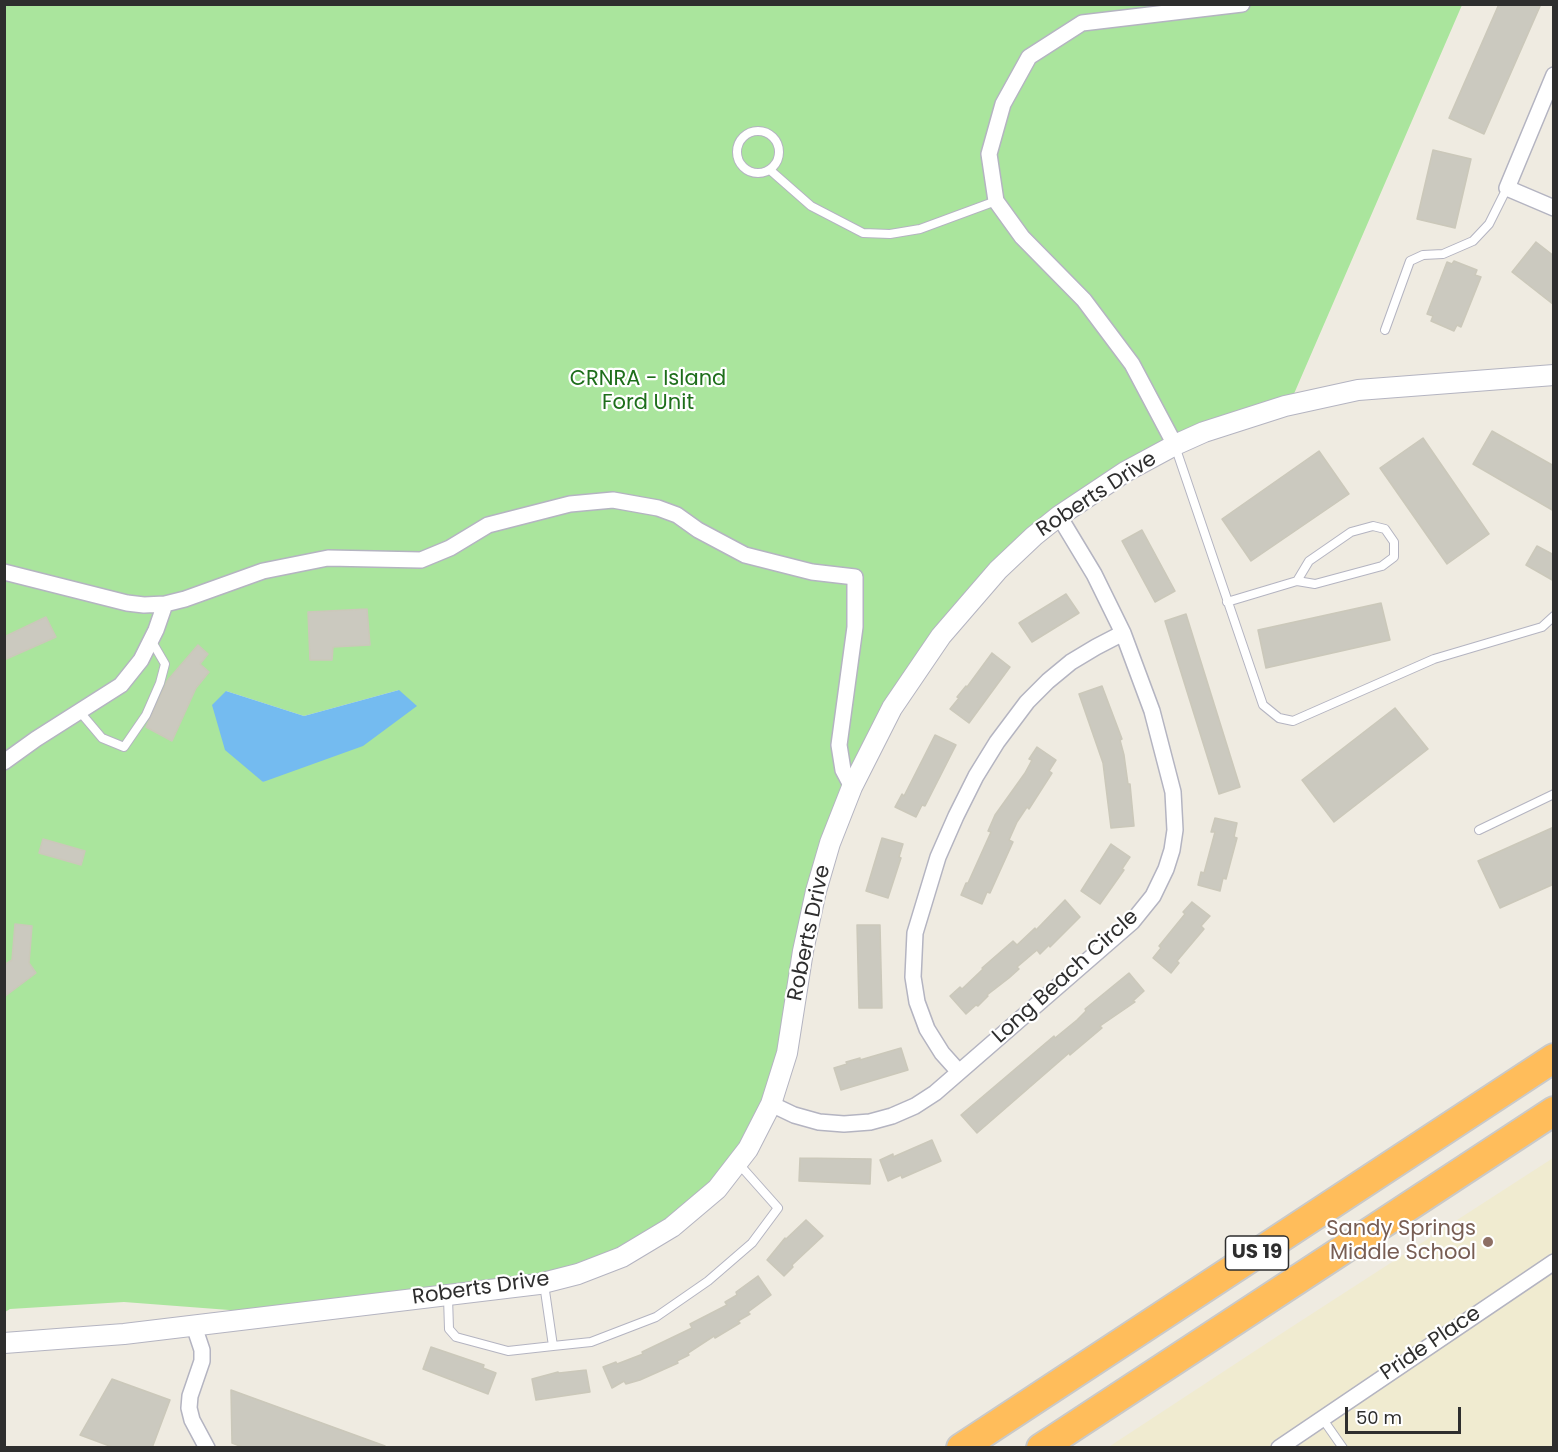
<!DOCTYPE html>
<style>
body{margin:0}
#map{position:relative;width:1558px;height:1452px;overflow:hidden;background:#efebe1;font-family:Poppins,sans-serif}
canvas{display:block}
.frame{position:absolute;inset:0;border:6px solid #2e2e2e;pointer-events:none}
.scale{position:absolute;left:1345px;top:1407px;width:116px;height:27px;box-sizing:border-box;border:3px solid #2e2e2e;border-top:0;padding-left:8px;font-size:18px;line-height:21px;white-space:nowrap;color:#2e2e2e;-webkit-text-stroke:4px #fff;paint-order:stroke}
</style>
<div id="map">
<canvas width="1558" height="1452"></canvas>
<div class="frame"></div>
<div class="scale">50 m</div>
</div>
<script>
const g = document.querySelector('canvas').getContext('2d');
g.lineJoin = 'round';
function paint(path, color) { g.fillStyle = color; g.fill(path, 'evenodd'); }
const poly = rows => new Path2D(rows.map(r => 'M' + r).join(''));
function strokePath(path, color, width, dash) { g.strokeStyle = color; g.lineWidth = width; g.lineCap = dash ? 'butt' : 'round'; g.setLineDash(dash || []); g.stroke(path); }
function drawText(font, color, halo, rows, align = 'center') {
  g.font = font + ' Poppins,sans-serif'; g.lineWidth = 4.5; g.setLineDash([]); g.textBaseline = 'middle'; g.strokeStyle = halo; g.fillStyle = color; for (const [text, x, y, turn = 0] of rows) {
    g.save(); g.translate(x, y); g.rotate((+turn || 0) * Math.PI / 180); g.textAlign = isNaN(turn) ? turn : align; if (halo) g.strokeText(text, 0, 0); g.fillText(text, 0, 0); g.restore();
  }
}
paint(poly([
 [1553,1158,1553,1447,1107,1448,1293,1326]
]), '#f0ebd0');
paint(poly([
 [4,5,1462,5,1290,403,1096,488,998,573,898,701,838,822,765,1119,694,1208,612,1265,295,1315,124,1302,10,1309,5,1312],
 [399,690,263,782,226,691,304,716]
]), '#aae59d');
paint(poly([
 [399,690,417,706,363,746,263,782,225,750,212,705,226,691,304,716]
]), '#74bbf0');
const building = poly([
 [1499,4,1541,4,1484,134,1449,118,1499,4],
 [1433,150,1471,159,1455,228,1417,219,1433,150],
 [1536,242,1554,256,1554,305,1512,272,1536,242],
 [1454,261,1477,270,1475,275,1481,277,1461,327,1457,325,1454,331,1431,321,1433,316,1427,314,1447,262,1452,264,1454,261],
 [1492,431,1554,466,1554,511,1473,464,1492,431],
 [1423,438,1489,534,1447,564,1380,468,1423,438],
 [1319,451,1349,494,1251,561,1222,519,1319,451],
 [1142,530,1175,591,1155,602,1122,541,1142,530],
 [1537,546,1554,555,1554,581,1526,565,1537,546],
 [1066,594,1079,613,1032,642,1019,623,1066,594],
 [1381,603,1390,640,1266,668,1258,630,1381,603],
 [367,609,370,645,333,647,332,660,310,660,308,612,367,609],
 [1186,614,1240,787,1219,794,1165,621,1186,614],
 [46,617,56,637,4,660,4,637,46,617],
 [198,645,208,654,200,664,209,672,196,688,172,741,146,727,167,681,198,645],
 [992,653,1010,667,969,723,950,709,959,698,957,697,966,686,967,687,992,653],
 [1102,686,1122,739,1120,740,1124,755,1128,784,1130,784,1134,826,1111,828,1103,763,1079,694,1102,686],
 [1395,708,1428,749,1334,822,1302,780,1395,708],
 [935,735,956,745,925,806,922,805,916,817,895,807,902,794,904,796,935,735],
 [1037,747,1056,760,1049,771,1052,773,1029,809,1027,807,1017,822,1009,840,1013,842,990,893,987,892,982,904,961,895,966,883,968,883,991,832,988,831,995,815,1025,773,1032,760,1029,759,1037,747],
 [1215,818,1237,823,1234,837,1237,838,1226,879,1223,878,1220,891,1198,885,1201,872,1204,873,1215,832,1211,832,1215,818],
 [1554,827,1554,884,1500,908,1478,861,1554,827],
 [882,838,903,844,899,857,901,858,888,898,866,891,882,838],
 [43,839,85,851,81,865,39,853,43,839],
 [1111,844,1130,857,1122,869,1124,870,1100,904,1081,891,1111,844],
 [1065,900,1080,917,1050,947,1049,945,1040,954,1037,950,1017,967,1019,969,1009,978,987,995,988,996,978,1006,976,1005,966,1014,950,996,960,987,962,989,983,969,982,968,1013,941,1017,945,1035,928,1036,930,1065,900],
 [1192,902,1210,916,1201,926,1204,929,1177,961,1179,963,1171,973,1153,958,1161,948,1159,946,1185,914,1183,912,1192,902],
 [15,924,32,926,29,963,36,973,4,997,4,965,12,960,15,924],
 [857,925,880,925,882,1008,859,1008,857,925],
 [1129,973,1144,991,1133,1001,1135,1002,1100,1026,1102,1028,1070,1055,1069,1053,977,1133,961,1115,1054,1036,1055,1038,1077,1020,1086,1011,1085,1009,1129,973],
 [901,1048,908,1070,841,1090,834,1068,847,1064,846,1062,860,1058,860,1060,901,1048],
 [932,1140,941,1161,902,1178,901,1175,888,1181,880,1160,893,1154,893,1157,932,1140],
 [800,1158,871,1159,870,1184,799,1181,800,1158],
 [806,1220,823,1236,792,1265,793,1267,784,1276,767,1260,785,1238,786,1239,806,1220],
 [758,1276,771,1295,748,1312,750,1314,738,1321,740,1323,715,1338,714,1336,688,1353,689,1355,677,1361,678,1363,640,1380,626,1384,624,1381,612,1388,603,1367,616,1362,617,1364,643,1354,642,1352,692,1328,690,1324,727,1305,725,1302,737,1295,736,1292,758,1276],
 [431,1347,484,1365,483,1368,496,1373,488,1394,423,1369,431,1347],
 [586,1370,590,1392,536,1400,532,1379,558,1372,559,1373,586,1370],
 [112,1379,170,1400,152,1448,115,1448,80,1435,112,1379],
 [231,1390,385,1446,385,1448,245,1448,232,1443,231,1390]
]);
paint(building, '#cbc9bf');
strokePath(building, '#cbc8ba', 1.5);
const service = poly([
 '737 152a21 21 0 1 1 42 0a21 21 0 1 1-42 0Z',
 [770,170,811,206,863,233,890,234,920,229,996,201],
 [1385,330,1410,261,1423,255,1443,254,1473,241,1489,224,1507,188],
 [1175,446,1263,705,1279,718,1293,721,1434,659,1542,627,1554,616],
 [1227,602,1297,581,1315,584,1382,566,1394,557,1394,542,1385,529,1373,526,1351,532,1309,561,1297,581],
 [80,712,102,738,124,747,146,715,160,683,165,664,151,640],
 [1479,830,1554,794],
 [544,1284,553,1346,591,1342,656,1317,708,1281,752,1243,778,1208,738,1163],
 [448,1297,449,1329,456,1337,508,1351,553,1346],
 [1322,1418,1343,1448]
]);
const minor = poly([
 [1554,75,1507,188,1554,208],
 [1175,445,1132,364,1084,300,1022,237,996,201,989,154,1003,104,1029,57,1082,23,1242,4],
 [4,572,127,603,144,605,165,604,185,599,263,571,328,558,421,560,450,548,488,525,570,504,613,500,658,508,677,515,698,530,745,555,812,572,855,577,855,627,839,745,843,770,852,787],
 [4,762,36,739,121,685,141,660,156,630,165,604],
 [959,1072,942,1053,927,1029,917,1002,913,977,915,933,938,857,956,816,976,776,997,742,1027,702,1048,681,1071,662,1096,647,1123,633],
 [771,1104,794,1115,819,1122,844,1124,870,1122,892,1116,915,1106,935,1093,1132,922,1153,896,1166,869,1172,850,1175,830,1173,792,1152,711,1123,633,1094,574,1059,516],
 [194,1326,202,1350,202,1361,190,1396,189,1408,192,1420,207,1448],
 [1279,1448,1554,1262]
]);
const tertiary = poly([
 [4,1343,124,1334,539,1284,578,1274,622,1257,672,1227,717,1189,748,1149,771,1104,787,1053,803,951,816,891,830,843,852,787,892,708,941,636,998,570,1034,536,1059,516,1125,472,1175,445,1204,432,1285,406,1358,390,1554,375]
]);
const motorway = poly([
 [961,1448,1554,1058],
 [1041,1448,1554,1111]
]);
strokePath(service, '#b4b4c1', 10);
strokePath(minor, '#b4b4c1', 18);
strokePath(tertiary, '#b4b4c1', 22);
strokePath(motorway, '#c9c9c9', 32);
strokePath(service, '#fff', 8);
strokePath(minor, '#fff', 15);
strokePath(tertiary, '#fff', 20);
strokePath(motorway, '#ffbd5b', 28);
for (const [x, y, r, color] of [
 [1488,1242,6,"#8d6e63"]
]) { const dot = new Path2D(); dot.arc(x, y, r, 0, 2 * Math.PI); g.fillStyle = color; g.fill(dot); strokePath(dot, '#fff', 2); }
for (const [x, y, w] of [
 [1257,1253,63]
]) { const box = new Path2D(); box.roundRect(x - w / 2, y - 17, w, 34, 4.5); g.fillStyle = '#fff'; g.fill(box); strokePath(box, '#2e2e2e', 1.5); }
drawText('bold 20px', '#2e2e2e', null, [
 ["US 19",1257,1253]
]);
drawText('21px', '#1e6e1b', '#fff', [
 ["CRNRA - Island",648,380],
 ["Ford Unit",648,404]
]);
drawText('21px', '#2e2e2e', '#fff', [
 ["Roberts Drive",1097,495,-33],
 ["Roberts Drive",810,933,-78],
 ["Long Beach Circle",1066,977,-42],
 ["Roberts Drive",481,1289,-8],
 ["Pride Place",1431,1344,-34]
]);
drawText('21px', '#785e54', '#fff', [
 ["Sandy Springs",1476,1230],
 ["Middle School",1476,1254]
], 'right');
</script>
